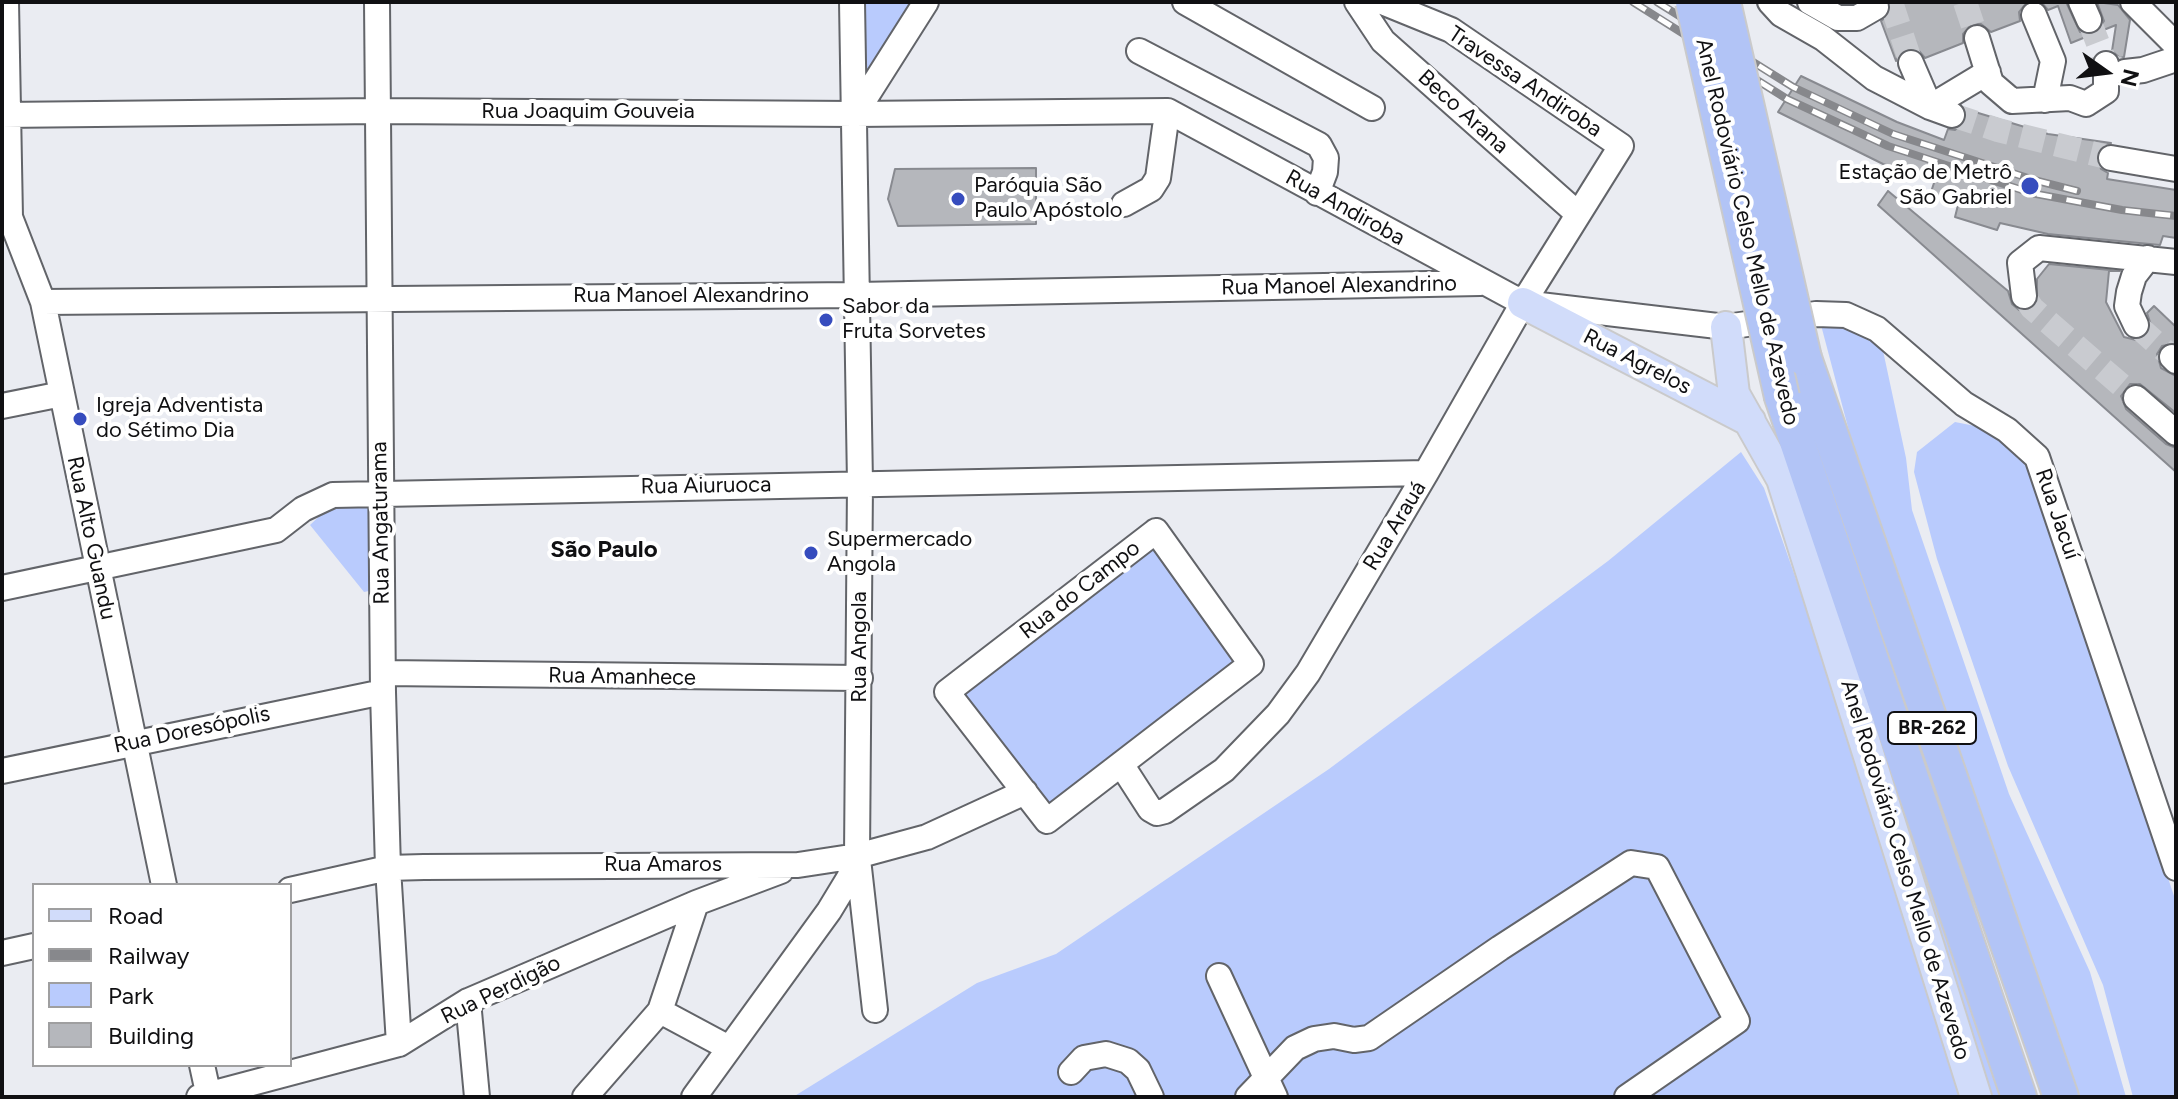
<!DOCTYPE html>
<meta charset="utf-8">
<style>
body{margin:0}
#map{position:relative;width:2178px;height:1099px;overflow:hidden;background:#eaecf2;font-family:Figtree,sans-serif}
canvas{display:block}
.frame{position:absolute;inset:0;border:4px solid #101012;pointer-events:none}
.legend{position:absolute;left:32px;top:883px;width:260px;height:184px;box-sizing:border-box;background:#fff;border:2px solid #9f9fa0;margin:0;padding:10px 14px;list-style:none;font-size:24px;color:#101012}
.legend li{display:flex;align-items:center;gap:16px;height:40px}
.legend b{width:40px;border:2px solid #9f9fa0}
.north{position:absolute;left:2066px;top:32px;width:80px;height:80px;-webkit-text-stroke:6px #fff;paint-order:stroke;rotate:104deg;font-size:22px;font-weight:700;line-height:32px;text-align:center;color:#101012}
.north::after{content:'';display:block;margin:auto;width:28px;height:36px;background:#101012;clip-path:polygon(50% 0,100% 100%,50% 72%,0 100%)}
</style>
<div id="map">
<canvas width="2178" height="1099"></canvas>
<div class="frame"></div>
<ul class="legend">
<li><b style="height:10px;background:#d1dcfa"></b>Road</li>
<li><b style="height:10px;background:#87888c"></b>Railway</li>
<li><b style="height:22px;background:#b9cbfd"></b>Park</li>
<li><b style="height:22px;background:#b5b7bc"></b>Building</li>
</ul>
<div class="north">N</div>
</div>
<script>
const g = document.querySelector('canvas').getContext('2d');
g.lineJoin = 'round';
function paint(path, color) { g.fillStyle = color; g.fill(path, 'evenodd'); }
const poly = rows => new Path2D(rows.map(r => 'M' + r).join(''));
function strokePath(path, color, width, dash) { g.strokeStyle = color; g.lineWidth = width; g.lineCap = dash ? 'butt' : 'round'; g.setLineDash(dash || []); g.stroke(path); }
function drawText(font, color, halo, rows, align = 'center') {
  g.font = font + ' Figtree,sans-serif'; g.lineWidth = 8; g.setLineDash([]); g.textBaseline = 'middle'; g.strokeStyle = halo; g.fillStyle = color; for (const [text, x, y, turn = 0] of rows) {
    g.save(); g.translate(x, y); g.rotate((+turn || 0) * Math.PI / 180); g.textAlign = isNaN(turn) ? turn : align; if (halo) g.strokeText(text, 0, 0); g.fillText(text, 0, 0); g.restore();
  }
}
paint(poly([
 [864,2,914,2,868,74,864,71],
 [1839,323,1882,346,1906,458,1912,510,2009,794,2090,972,2126,1097,2073,1097,1883,560,1821,325],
 [1955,422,1985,428,2014,448,2036,482,2176,902,2176,1097,2133,1097,2103,985,2008,766,1937,559,1914,472,1917,452],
 [1741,452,1764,488,1828,670,1966,1097,793,1097,977,983,1056,954,1329,769,1608,561],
 [1800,471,2004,1097,1992,1097,1896,805],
 [345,502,373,505,374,590,364,592,310,525,328,508],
 [1152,548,1236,667,1047,818,964,692]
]), '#b9cbfd');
const building = poly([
 [1890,2,2027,2,2019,12,2020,21,1991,32,1981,24,1972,24,1963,34,1963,43,1925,58,1919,51,1906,49,1900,53,1896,61,1881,21,1889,14,1890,2],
 [2041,2,2066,2,2080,32,2093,34,2071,43,2058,6,2048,10,2041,2],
 [2097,2,2118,5,2130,20,2124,57,2120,58,2112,51,2116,25,2096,33,2104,21,2097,2],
 [1801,76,1897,122,1944,140,1948,129,1955,130,1966,121,1965,109,2048,134,2111,143,2100,148,2096,156,2101,169,2108,173,2107,179,2176,190,2176,238,2163,236,2160,245,2129,242,2048,234,2000,223,1997,230,1955,217,1958,205,1930,195,1935,180,1883,164,1778,112,1801,76],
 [1036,168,1036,224,898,226,888,199,895,169,1036,168],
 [1888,191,2008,291,2012,304,2019,310,2027,311,2037,303,2037,279,2049,264,2120,271,2109,271,2106,302,2124,337,2136,340,2148,334,2151,325,2147,313,2154,306,2176,327,2176,343,2162,346,2157,354,2161,368,2176,376,2176,413,2140,384,2130,384,2121,396,2126,409,2166,444,2176,448,2176,472,1878,205,1888,191]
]);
paint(building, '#b5b7bc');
strokePath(building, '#888a90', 2);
strokePath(poly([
 [1891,2,1911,63],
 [1965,2,1977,38],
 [2089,20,2106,64,2123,71],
 [1952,115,1998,130,2111,158],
 [2024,296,2032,308,2136,398],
 [2136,325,2172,357]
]), '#c9cbd0', 24, [24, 12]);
const minor = poly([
 [6,2,10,217,43,302,164,885],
 [377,2,383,692,388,868,399,1044],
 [1185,2,1372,108],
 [1357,2,1383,41,1578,214],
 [1770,2,1781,14,1823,38,1874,78,1930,107,1952,115],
 [1810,2,1838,18,1857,18,1876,7],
 [2081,2,2089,20],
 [2133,2,2176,45],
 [2034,15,2053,61,2045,100],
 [1977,38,1991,83,2012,101,2070,98,2086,104,2106,91,2106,64],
 [1139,51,1319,145,1326,158,1325,172,1317,193],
 [1911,63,1930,107],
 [2125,72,2143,70,2176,59],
 [1930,107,1988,72],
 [855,114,926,2],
 [2,115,378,111,855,114,1168,111,1523,303,1726,327,1816,314,1846,315,1877,329,1964,404,2007,430,2037,457,2176,868],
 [2111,158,2176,169],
 [1124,204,1151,189,1158,178,1165,127],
 [2024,296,2020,263,2039,248,2176,262],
 [43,302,857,295,1480,283],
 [2136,325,2127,306,2129,292,2134,276,2148,258],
 [2172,357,2176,361],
 [2136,398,2176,433],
 [2,406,62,394],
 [1156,531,1251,664,1047,821,947,692,1156,531],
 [2,588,276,530,303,509,333,495,1426,473],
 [383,673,860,678],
 [1121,764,1150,809,1157,813,1165,811,1224,770,1278,714,1308,673,1426,473,1523,303,1621,146,1451,30,1382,2],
 [2,771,383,692],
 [858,859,875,1010],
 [290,890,388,868,424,867,798,865,857,856,927,837,1025,792],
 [2,953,34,946],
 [1219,976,1275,1097],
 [468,1001,477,1097],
 [660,1011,729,1048],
 [202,1065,209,1097],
 [1071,1072,1084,1058,1106,1054,1128,1061,1138,1070,1151,1097],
 [199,1097,399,1044,468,1001,696,903,781,871],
 [585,1097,660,1011,696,903],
 [694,1097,829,911,849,878,857,856,860,483,852,2],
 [1248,1097,1295,1048,1314,1039,1334,1036,1354,1040,1369,1038,1500,948,1631,863,1657,867,1737,1021,1627,1097]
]);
const major = poly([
 [1523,303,1750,421],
 [1726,327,1734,394,1782,479,1976,1097]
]);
const highway = poly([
 [1804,358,2061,1097],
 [1782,397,2019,1097]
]);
strokePath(minor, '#626469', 28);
strokePath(major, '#cacacb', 34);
strokePath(highway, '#cacacb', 38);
strokePath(minor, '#fff', 24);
strokePath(major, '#d1dcfa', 30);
strokePath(highway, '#b2c4f6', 34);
const rail = poly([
 [1633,2,1787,99,1888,146,2031,193,2122,210,2176,216],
 [1657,2,1793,87,1893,134,2034,180,2077,191]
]);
strokePath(rail, '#87888c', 8);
strokePath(rail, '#fff', 5, [15]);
const highwayBridge = poly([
 [1693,2,1782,397],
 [1723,2,1804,358]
]);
strokePath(highwayBridge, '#cacacb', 38, []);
strokePath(highwayBridge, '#b2c4f6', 34);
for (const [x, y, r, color] of [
 [2030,186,10,"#364cbe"],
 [958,199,8,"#364cbe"],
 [826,320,8,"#364cbe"],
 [80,419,8,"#364cbe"],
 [811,553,8,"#364cbe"]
]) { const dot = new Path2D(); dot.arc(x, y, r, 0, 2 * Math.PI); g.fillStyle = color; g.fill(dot); strokePath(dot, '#fff', 3); }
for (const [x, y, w] of [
 [1932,728,88]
]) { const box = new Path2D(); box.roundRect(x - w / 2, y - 16, w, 32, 6); g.fillStyle = '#fff'; g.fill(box); strokePath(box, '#101012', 2); }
drawText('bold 20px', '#101012', null, [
 ["BR-262",1932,728]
]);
drawText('22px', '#101012', '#fff', [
 ["Travessa Andiroba",1525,82,34],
 ["Rua Joaquim Gouveia",588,112],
 ["Beco Arana",1463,112,42],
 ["Rua Andiroba",1345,208,29],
 ["Anel Rodoviário Celso Mello de Azevedo",1747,232,77],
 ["Rua Manoel Alexandrino",1339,286,-1],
 ["Rua Manoel Alexandrino",691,296],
 ["Rua Agrelos",1637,362,27],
 ["Rua Aiuruoca",706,486,-1],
 ["Rua Jacuí",2057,514,71],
 ["Rua Angaturama",381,523,-91],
 ["Rua Arauá",1395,526,-59],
 ["Rua Alto Guandu",91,538,78],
 ["Rua do Campo",1080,590,-38],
 ["Rua Angola",860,647,-90],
 ["Rua Amanhece",622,677,1],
 ["Rua Doresópolis",192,730,-12],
 ["Rua Amaros",663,865],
 ["Anel Rodoviário Celso Mello de Azevedo",1905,870,73],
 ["Rua Perdigão",501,990,-26]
]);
drawText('22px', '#101012', '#fff', [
 ["Estação de Metrô",2012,173,"right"],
 ["São Gabriel",2012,198,"right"],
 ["Paróquia São",974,186],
 ["Paulo Apóstolo",974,211],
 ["Sabor da",842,307],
 ["Fruta Sorvetes",842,332],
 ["Igreja Adventista",96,406],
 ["do Sétimo Dia",96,431],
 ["Supermercado",827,540],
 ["Angola",827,565]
], 'left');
drawText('bold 24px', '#101012', '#fff', [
 ["São Paulo",604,550]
]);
</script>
